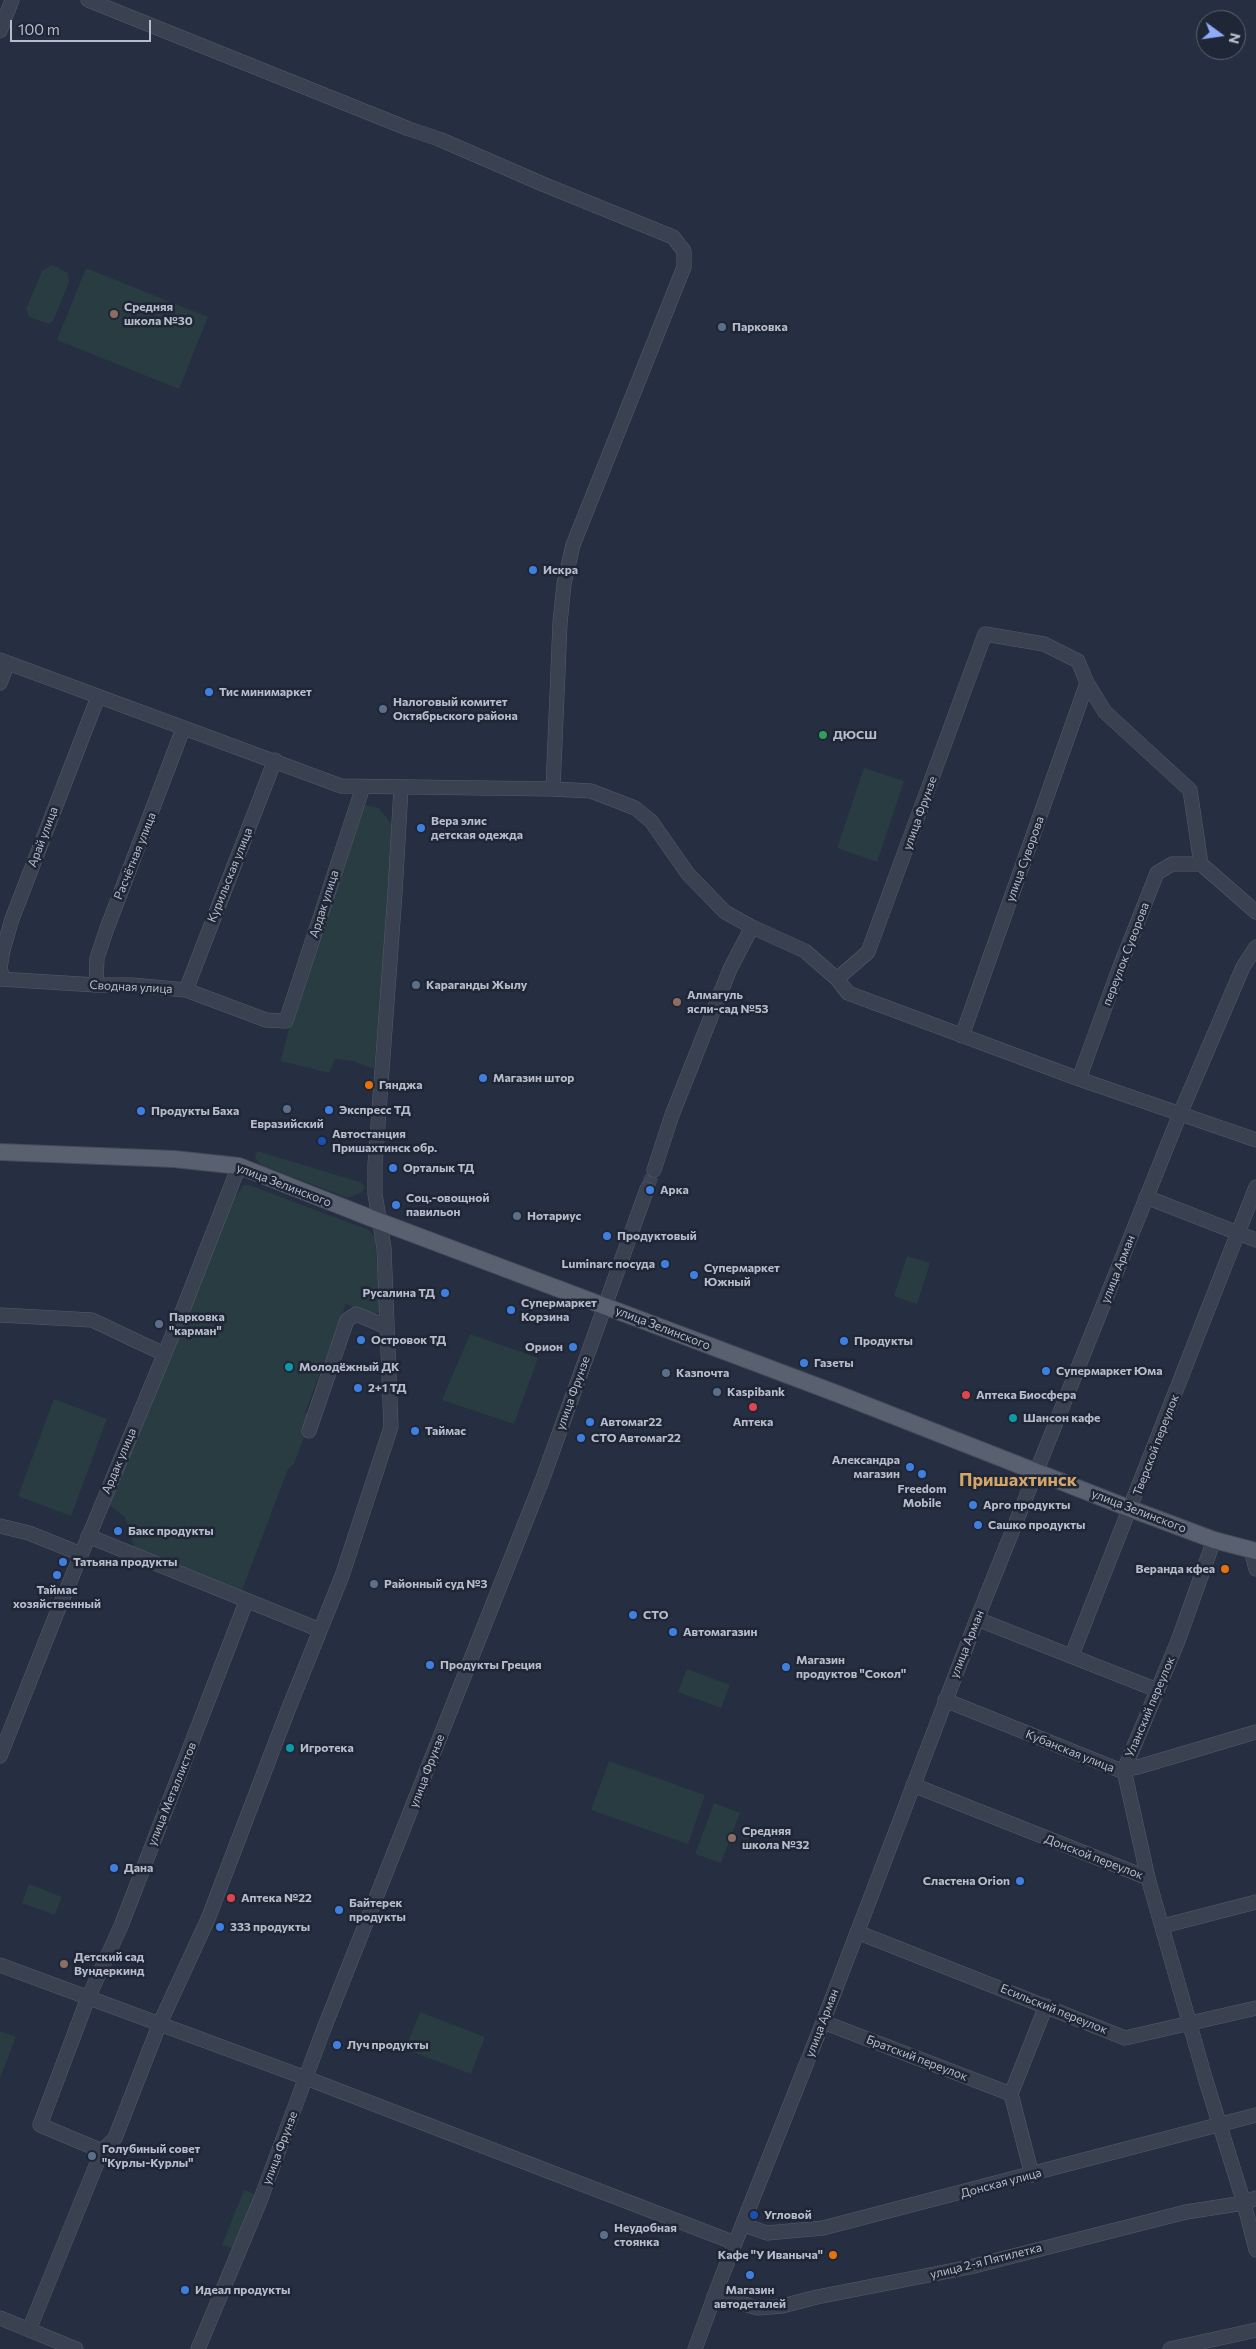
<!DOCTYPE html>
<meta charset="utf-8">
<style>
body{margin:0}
#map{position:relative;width:1256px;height:2349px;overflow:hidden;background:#262e41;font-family:Commissioner,sans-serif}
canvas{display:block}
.north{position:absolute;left:1196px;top:10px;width:50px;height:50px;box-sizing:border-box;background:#1f2636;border:1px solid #5c6272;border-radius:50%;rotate:104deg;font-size:14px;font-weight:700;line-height:20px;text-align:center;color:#b7bccb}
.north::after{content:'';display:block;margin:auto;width:18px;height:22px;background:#90abf7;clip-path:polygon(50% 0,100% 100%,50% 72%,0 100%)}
.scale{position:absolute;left:10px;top:20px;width:141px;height:22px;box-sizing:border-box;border:2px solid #b7bccb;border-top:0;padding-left:6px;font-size:15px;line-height:18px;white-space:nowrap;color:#b7bccb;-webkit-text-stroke:4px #1f2636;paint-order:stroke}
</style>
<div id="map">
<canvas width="1256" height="2349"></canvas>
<div class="north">N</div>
<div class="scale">100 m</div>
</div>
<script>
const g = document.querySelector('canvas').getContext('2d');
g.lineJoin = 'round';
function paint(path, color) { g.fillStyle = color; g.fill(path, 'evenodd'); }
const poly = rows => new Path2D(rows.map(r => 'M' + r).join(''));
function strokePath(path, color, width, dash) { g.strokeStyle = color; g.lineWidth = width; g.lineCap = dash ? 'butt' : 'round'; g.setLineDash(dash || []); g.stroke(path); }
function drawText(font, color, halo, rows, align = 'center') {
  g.font = font + ' Commissioner,sans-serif'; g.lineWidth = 5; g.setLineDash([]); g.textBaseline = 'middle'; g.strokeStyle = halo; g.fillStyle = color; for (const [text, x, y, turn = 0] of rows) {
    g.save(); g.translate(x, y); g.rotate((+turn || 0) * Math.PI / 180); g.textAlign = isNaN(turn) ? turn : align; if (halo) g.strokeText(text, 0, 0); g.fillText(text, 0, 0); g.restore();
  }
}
paint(poly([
 [52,265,68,273,69,282,53,321,49,324,29,317,26,309,42,271],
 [86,268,208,317,179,389,57,340],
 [864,768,904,781,877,862,837,848],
 [362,804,379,808,394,827,374,1069,353,1061,335,1059,329,1073,281,1061,289,1028],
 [257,1151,360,1182,365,1186,362,1192,348,1198,261,1165,255,1158],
 [244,1185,249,1185,369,1230,375,1238,380,1311,375,1316,346,1304,305,1413,312,1416,294,1464,288,1469,242,1590,134,1547,125,1517,108,1504,234,1198],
 [907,1256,930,1263,917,1304,894,1296],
 [470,1334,538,1358,514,1424,442,1400],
 [54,1399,107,1419,71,1516,18,1496],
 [687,1669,730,1685,721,1708,678,1692],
 [609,1761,705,1795,688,1844,591,1810],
 [714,1803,740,1813,721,1863,695,1854],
 [29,1884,62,1897,55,1915,22,1903],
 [420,2012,485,2037,471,2074,405,2049],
 [0,2031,16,2037,0,2078],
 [244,2190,259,2196,237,2250,222,2245]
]), '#283c42');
strokePath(poly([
 [647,1189,654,1170]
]), '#3c4356', 14, [14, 7]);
const minor = poly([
 [0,31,12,0],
 [0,660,341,786,553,789,560,623,564,584,573,545,684,267,684,251,673,237,545,185,439,139,409,129,88,0],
 [0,683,8,663],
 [553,789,591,791,635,808,651,821,688,874,725,912,752,927,805,951,837,979,848,993,1079,1079,1256,1140],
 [0,979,96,985,132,985,186,990,266,1020,286,1021,363,787],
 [3,979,0,968,3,950,12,919,98,697],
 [837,979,868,952,985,634,1044,644,1078,661,1087,683,1105,712,1190,790,1201,864,1256,912],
 [96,985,97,958,106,931,183,729],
 [186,990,275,760],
 [962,1036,1087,683],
 [1079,1079,1119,969,1157,873,1172,864,1201,864],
 [654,1170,672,1115,730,969,752,927],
 [1146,1197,1256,1240],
 [0,1315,92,1320,164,1354],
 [309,1431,347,1320,356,1314,387,1327],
 [0,1526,29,1533,81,1554],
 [88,1536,320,1630],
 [1251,1550,1256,1569],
 [977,1619,1157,1690],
 [1072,1655,1256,1187],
 [945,1700,1119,1770,1138,1767,1256,1732],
 [0,1756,56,1615,182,1312,239,1166],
 [913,1785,1148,1878,1206,2081,1244,2203,1256,2250],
 [1148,1878,1124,1770,1178,1641,1214,1540],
 [1163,1926,1256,1902],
 [857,1932,1125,2038,1256,2008],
 [0,1965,306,2078,735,2243],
 [823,2022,1011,2094,1046,2006],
 [1011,2094,1032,2175],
 [102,2151,40,2125,88,1998,121,1926,246,1602],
 [744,2225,767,2233,823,2228,1256,2115],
 [714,2296,758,2308,782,2306,817,2297,970,2267,1186,2212,1244,2203,1256,2198],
 [0,2318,76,2349],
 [29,2330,102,2151,115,2138,160,2023,208,1919,288,1710,342,1576,391,1427,384,1248,375,1194,375,1165,395,893,401,788],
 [198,2349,260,2201,323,2031,543,1478,647,1189],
 [695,2349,720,2281,823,2022,977,1619,1180,1114,1243,967,1256,947],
 [1170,2349,1256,2330]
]);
const major = poly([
 [0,1152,174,1159,239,1166,381,1222,838,1394,1131,1509,1214,1540,1256,1551]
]);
strokePath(minor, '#555c6b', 15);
strokePath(major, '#444a5a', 18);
strokePath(minor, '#3a4150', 14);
strokePath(major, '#596070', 16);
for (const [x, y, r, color] of [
 [114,314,5,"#8d6e63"],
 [722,327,5,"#5c6f8a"],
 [533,570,5,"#3f7fe0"],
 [209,692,5,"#3f7fe0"],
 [383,709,5,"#5c6f8a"],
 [823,735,5,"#2e9e5b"],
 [421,828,5,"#3f7fe0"],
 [416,985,5,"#5c6f8a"],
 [677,1002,5,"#8d6e63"],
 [483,1078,5,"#3f7fe0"],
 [369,1085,5,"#e8710a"],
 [287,1109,5,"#5c6f8a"],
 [329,1110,5,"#3f7fe0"],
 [141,1111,5,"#3f7fe0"],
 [322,1141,5,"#1a4fb4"],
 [393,1168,5,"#3f7fe0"],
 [650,1190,5,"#3f7fe0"],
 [396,1205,5,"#3f7fe0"],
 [517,1216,5,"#5c6f8a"],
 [607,1236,5,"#3f7fe0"],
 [665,1264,5,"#3f7fe0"],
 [694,1275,5,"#3f7fe0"],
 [445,1293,5,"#3f7fe0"],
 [511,1310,5,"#3f7fe0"],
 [159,1324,5,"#5c6f8a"],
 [361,1340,5,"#3f7fe0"],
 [844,1341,5,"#3f7fe0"],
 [573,1347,5,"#3f7fe0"],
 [804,1363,5,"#3f7fe0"],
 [289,1367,5,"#0f9aa8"],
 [1046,1371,5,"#3f7fe0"],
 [666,1373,5,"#5c6f8a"],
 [358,1388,5,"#3f7fe0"],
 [717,1392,5,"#5c6f8a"],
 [966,1395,5,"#e0444e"],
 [753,1407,5,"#e0444e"],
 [1013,1418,5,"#0f9aa8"],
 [590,1422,5,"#3f7fe0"],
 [415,1431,5,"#3f7fe0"],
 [581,1438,5,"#3f7fe0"],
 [910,1467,5,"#3f7fe0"],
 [922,1474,5,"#3f7fe0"],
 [973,1505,5,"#3f7fe0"],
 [978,1525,5,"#3f7fe0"],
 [118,1531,5,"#3f7fe0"],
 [63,1562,5,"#3f7fe0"],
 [1225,1569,5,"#e8710a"],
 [57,1575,5,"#3f7fe0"],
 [374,1584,5,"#5c6f8a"],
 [633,1615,5,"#3f7fe0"],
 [673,1632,5,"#3f7fe0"],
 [430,1665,5,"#3f7fe0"],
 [786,1667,5,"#3f7fe0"],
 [290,1748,5,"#0f9aa8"],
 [732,1838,5,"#8d6e63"],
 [114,1868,5,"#3f7fe0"],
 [1020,1881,5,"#3f7fe0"],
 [231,1898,5,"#e0444e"],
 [339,1910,5,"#3f7fe0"],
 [220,1927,5,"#3f7fe0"],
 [64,1964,5,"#8d6e63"],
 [337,2045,5,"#3f7fe0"],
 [92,2156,5,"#5c6f8a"],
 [754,2215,5,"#1a4fb4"],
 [604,2235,5,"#5c6f8a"],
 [833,2255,5,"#e8710a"],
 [750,2275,5,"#3f7fe0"],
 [185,2290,5,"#3f7fe0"]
]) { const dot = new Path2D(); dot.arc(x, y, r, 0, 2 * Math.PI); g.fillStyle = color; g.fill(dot); strokePath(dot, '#1f2636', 2); }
drawText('bold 12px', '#b7bccb', '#1f2636', [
 ["Средняя",124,307],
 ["школа №30",124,321],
 ["Парковка",732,327],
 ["Искра",543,570],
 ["Тис минимаркет",219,692],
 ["Налоговый комитет",393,702],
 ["Октябрьского района",393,716],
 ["ДЮСШ",833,735],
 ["Вера элис",431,821],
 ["детская одежда",431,835],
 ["Караганды Жылу",426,985],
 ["Алмагуль",687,995],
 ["ясли-сад №53",687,1009],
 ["Магазин штор",493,1078],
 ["Гянджа",379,1085],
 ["Экспресс ТД",339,1110],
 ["Продукты Баха",151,1111],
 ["Евразийский",287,1124,"center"],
 ["Автостанция",332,1134],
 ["Пришахтинск обр.",332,1148],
 ["Орталык ТД",403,1168],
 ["Арка",660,1190],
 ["Соц.-овощной",406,1198],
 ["павильон",406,1212],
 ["Нотариус",527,1216],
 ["Продуктовый",617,1236],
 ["Luminarc посуда",655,1264,"right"],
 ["Супермаркет",704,1268],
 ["Южный",704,1282],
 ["Русалина ТД",435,1293,"right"],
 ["Супермаркет",521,1303],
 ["Корзина",521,1317],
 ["Парковка",169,1317],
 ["\"карман\"",169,1331],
 ["Островок ТД",371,1340],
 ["Продукты",854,1341],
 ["Орион",563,1347,"right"],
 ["Газеты",814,1363],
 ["Молодёжный ДК",299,1367],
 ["Супермаркет Юма",1056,1371],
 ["Казпочта",676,1373],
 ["2+1 ТД",368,1388],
 ["Kaspibank",727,1392],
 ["Аптека Биосфера",976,1395],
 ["Шансон кафе",1023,1418],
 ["Автомаг22",600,1422],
 ["Аптека",753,1422,"center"],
 ["Таймас",425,1431],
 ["СТО Автомаг22",591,1438],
 ["Александра",900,1460,"right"],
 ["магазин",900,1474,"right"],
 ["Freedom",922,1489,"center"],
 ["Mobile",922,1503,"center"],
 ["Арго продукты",983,1505],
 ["Сашко продукты",988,1525],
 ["Бакс продукты",128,1531],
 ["Татьяна продукты",73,1562],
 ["Веранда кфеа",1215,1569,"right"],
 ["Районный суд №3",384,1584],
 ["Таймас",57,1590,"center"],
 ["хозяйственный",57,1604,"center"],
 ["СТО",643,1615],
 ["Автомагазин",683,1632],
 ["Магазин",796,1660],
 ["продуктов \"Сокол\"",796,1674],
 ["Продукты Греция",440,1665],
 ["Игротека",300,1748],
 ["Средняя",742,1831],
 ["школа №32",742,1845],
 ["Дана",124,1868],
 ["Сластена Orion",1010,1881,"right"],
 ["Аптека №22",241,1898],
 ["Байтерек",349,1903],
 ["продукты",349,1917],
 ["333 продукты",230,1927],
 ["Детский сад",74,1957],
 ["Вундеркинд",74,1971],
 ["Луч продукты",347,2045],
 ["Голубиный совет",102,2149],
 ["\"Курлы-Курлы\"",102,2163],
 ["Угловой",764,2215],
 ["Неудобная",614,2228],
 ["стоянка",614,2242],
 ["Кафе \"У Иваныча\"",823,2255,"right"],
 ["Идеал продукты",195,2290],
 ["Магазин",750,2290,"center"],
 ["автодеталей",750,2304,"center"]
], 'left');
drawText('12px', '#b7bccb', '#1f2636', [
 ["улица Фрунзе",920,813,-70],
 ["Арай улица",43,837,-69],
 ["Расчётная улица",135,856,-68],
 ["улица Суворова",1025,859,-70],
 ["Курильская улица",230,875,-68],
 ["Ардак улица",324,904,-72],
 ["переулок Суворова",1126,954,-69],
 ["Сводная улица",131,987,3],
 ["улица Зелинского",284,1185,21],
 ["улица Арман",1118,1269,-68],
 ["улица Зелинского",663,1328,21],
 ["улица Фрунзе",573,1393,-70],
 ["Тверской переулок",1156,1445,-69],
 ["Ардак улица",119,1461,-67],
 ["улица Зелинского",1139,1511,21],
 ["улица Арман",967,1644,-68],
 ["Уланский переулок",1150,1707,-67],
 ["Кубанская улица",1070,1751,22],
 ["улица Фрунзе",427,1771,-69],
 ["улица Металлистов",172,1794,-68],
 ["Донской переулок",1094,1857,21],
 ["Есильский переулок",1054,2009,22],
 ["улица Арман",822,2023,-69],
 ["Братский переулок",917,2058,21],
 ["улица Фрунзе",280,2148,-69],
 ["Донская улица",1001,2183,-15],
 ["улица 2-я Пятилетка",986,2261,-14]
]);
drawText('bold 18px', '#d4a569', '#1f2636', [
 ["Пришахтинск",1018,1480]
]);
</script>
